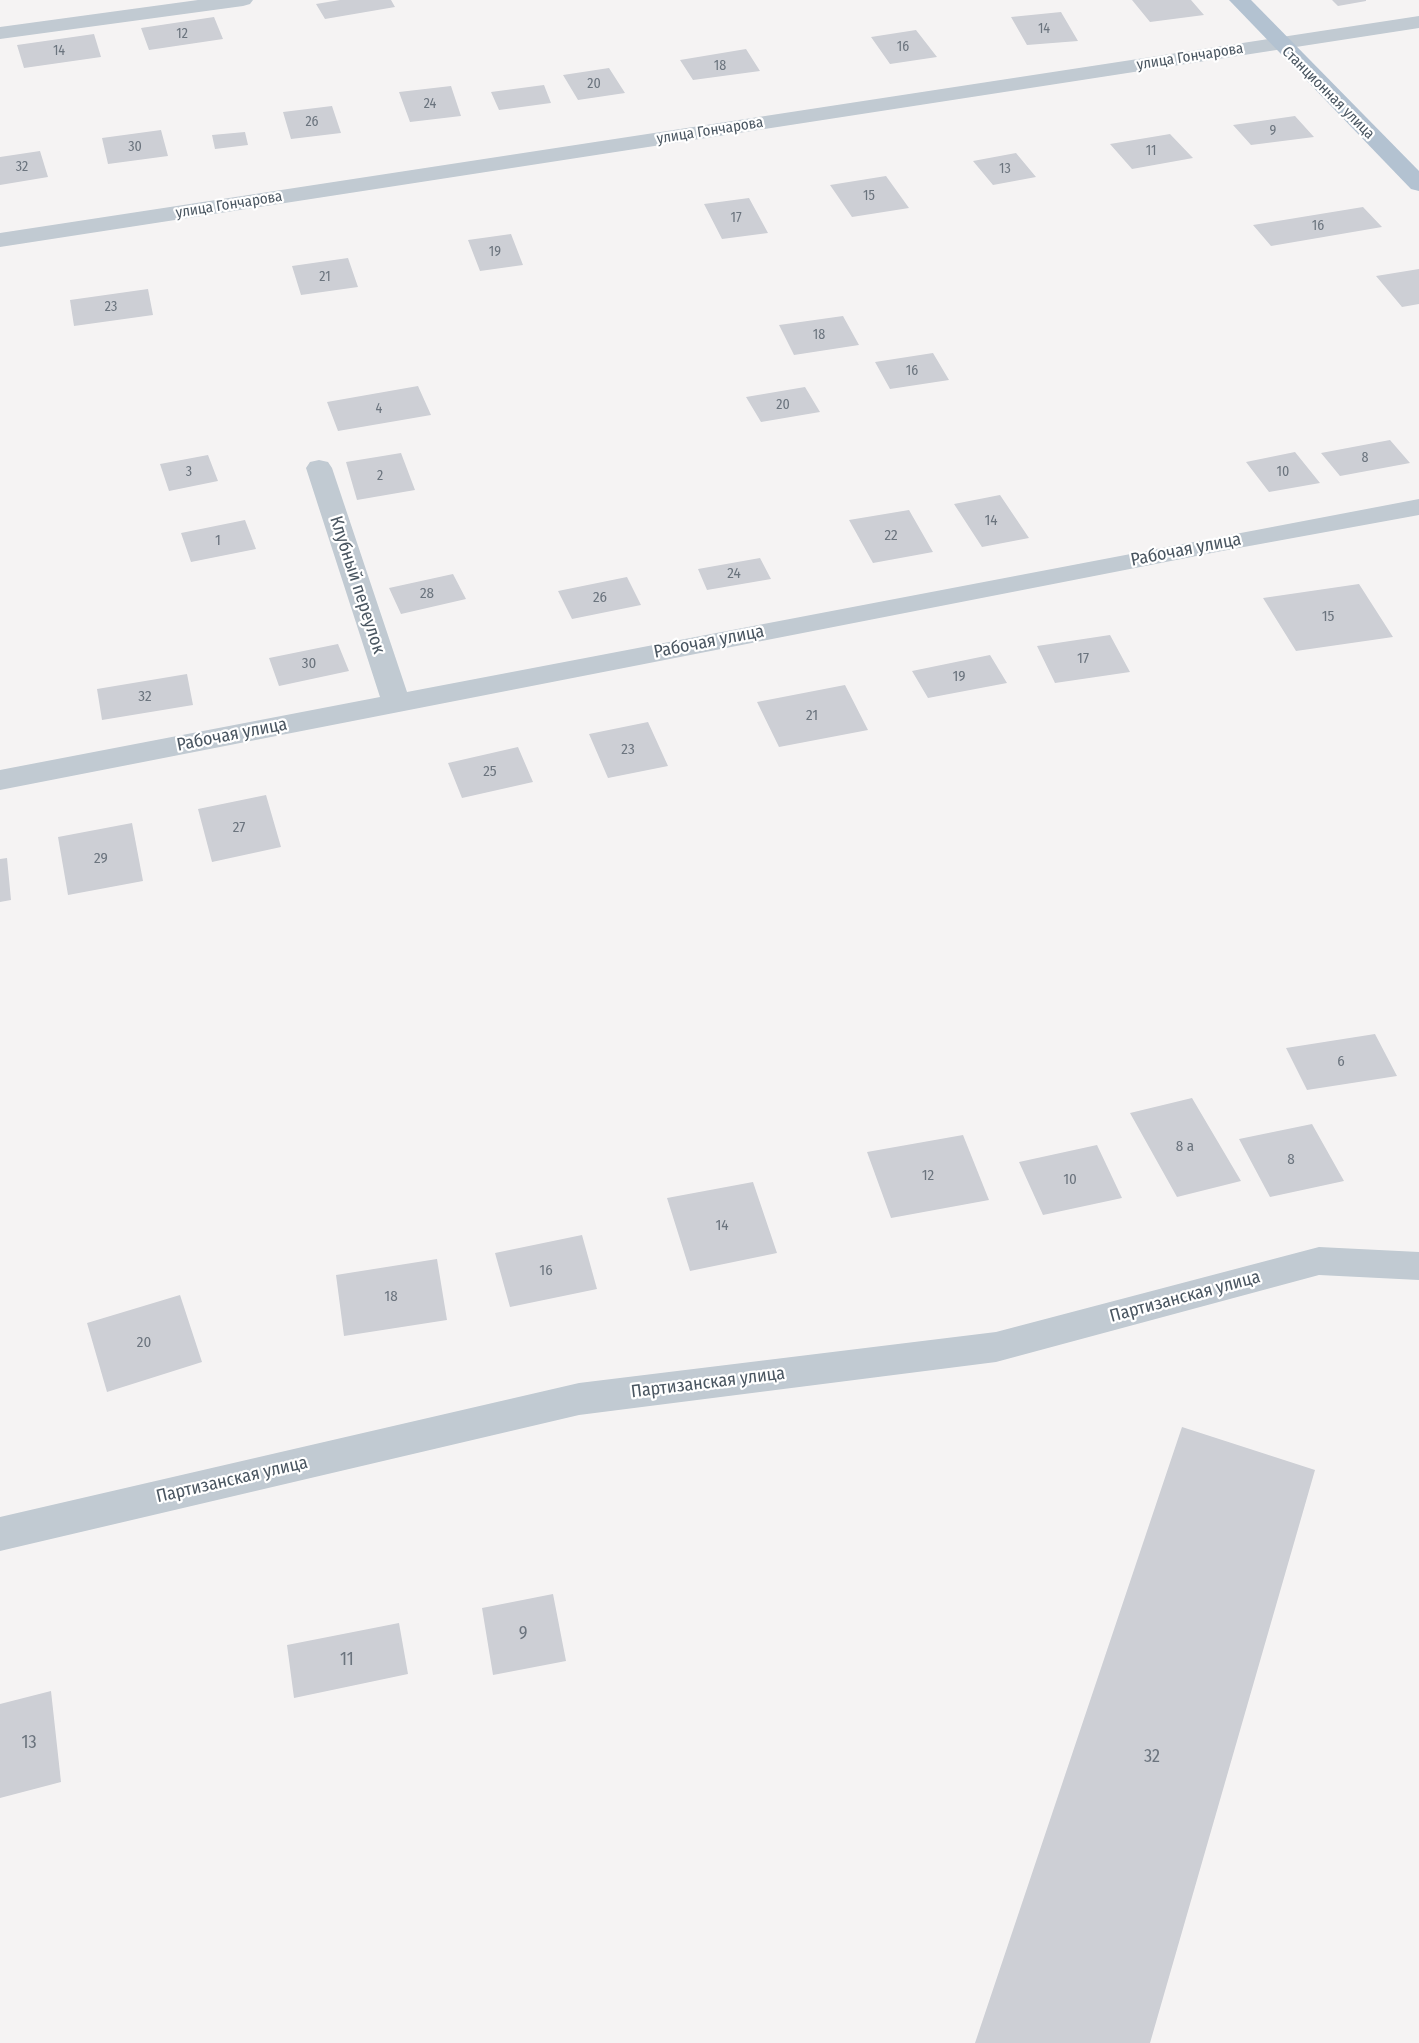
<!DOCTYPE html>
<meta charset="utf-8">
<style>
body{margin:0}
canvas{display:block;background:#f5f3f3}
</style>
<canvas width="1419" height="2043"></canvas>
<script>
const g = document.querySelector('canvas').getContext('2d');
g.lineJoin = 'round';
function paint(path, color) { g.fillStyle = color; g.fill(path, 'evenodd'); }
const poly = rows => new Path2D(rows.map(r => 'M' + r).join(''));
function drawText(font, color, halo, rows, align = 'center') {
  g.font = font + ' "Fira Sans Condensed",sans-serif'; g.lineWidth = 4.5; g.setLineDash([]); g.textBaseline = 'middle'; g.strokeStyle = halo; g.fillStyle = color; for (const [text, x, y, turn = 0] of rows) {
    g.save(); g.translate(x, y); g.rotate((+turn || 0) * Math.PI / 180); g.textAlign = isNaN(turn) ? turn : align; if (halo) g.strokeText(text, 0, 0); g.fillText(text, 0, 0); g.restore();
  }
}
paint(poly([
 [340,0,391,0,395,7,325,19,316,4],
 [1132,0,1191,0,1204,15,1150,22],
 [1332,0,1366,0,1366,1,1338,6],
 [1061,12,1078,41,1027,45,1011,17],
 [214,17,223,39,149,50,141,28],
 [916,30,937,57,890,64,871,37],
 [94,34,101,57,24,68,17,45],
 [746,49,760,71,693,80,680,60],
 [609,68,625,93,578,100,563,75],
 [544,85,551,103,499,110,491,92],
 [451,86,461,116,410,122,399,92],
 [332,106,341,133,291,139,283,112],
 [1295,116,1314,137,1251,145,1233,125],
 [161,130,168,156,108,164,102,138],
 [245,132,248,145,215,149,212,135],
 [1170,134,1193,158,1132,169,1110,144],
 [40,151,48,177,0,185,0,157],
 [1016,153,1036,177,993,185,973,161],
 [886,176,909,208,852,217,830,185],
 [749,198,768,233,722,239,704,204],
 [1363,207,1382,227,1271,246,1253,225],
 [511,234,523,265,480,271,468,240],
 [348,258,358,287,301,295,292,266],
 [1419,269,1419,304,1402,307,1376,276],
 [148,289,153,315,74,326,70,300],
 [843,316,859,345,794,355,779,325],
 [933,353,949,380,890,389,875,362],
 [418,386,431,415,338,431,327,402],
 [805,387,820,412,761,422,746,397],
 [1390,440,1410,463,1340,476,1321,453],
 [1295,452,1320,483,1269,492,1246,462],
 [401,453,415,490,357,500,346,462],
 [208,455,218,481,169,491,160,464],
 [1000,495,1029,538,982,547,954,504],
 [909,510,933,552,873,563,849,520],
 [245,520,256,549,191,562,181,533],
 [760,558,771,579,707,590,698,569],
 [453,574,466,599,401,614,389,588],
 [627,577,641,605,572,619,558,591],
 [1359,584,1393,637,1296,651,1263,598],
 [1110,635,1130,672,1055,683,1037,646],
 [338,644,349,671,279,686,269,658],
 [990,655,1007,683,928,698,912,671],
 [187,674,193,705,102,720,97,689],
 [845,685,868,730,779,747,757,702],
 [648,722,668,766,608,778,589,734],
 [518,747,533,782,462,798,448,763],
 [266,795,281,847,212,862,198,809],
 [132,823,143,881,68,895,58,837],
 [7,858,11,900,0,902,0,859],
 [1375,1034,1397,1076,1307,1090,1286,1048],
 [1192,1098,1241,1181,1177,1197,1130,1113],
 [1312,1124,1344,1181,1270,1197,1239,1139],
 [963,1135,989,1200,891,1218,867,1152],
 [1097,1145,1122,1198,1043,1215,1019,1162],
 [753,1182,777,1253,690,1271,667,1198],
 [582,1235,597,1289,510,1307,495,1253],
 [437,1259,447,1320,344,1336,336,1275],
 [180,1295,202,1362,107,1392,87,1323],
 [1182,1427,1315,1470,1150,2043,975,2043],
 [553,1594,566,1661,493,1675,482,1608],
 [399,1623,408,1674,294,1698,287,1645],
 [51,1691,61,1782,0,1798,0,1704]
]), '#cdcfd5');
paint(poly([
 [198,0,253,0,250,4,243,6,0,39,0,27,198,0],
 [1419,16,1419,28,0,247,0,233,1419,16],
 [319,460,328,462,332,468,407,692,1419,499,1419,515,1222,551,0,790,0,770,380,697,306,468,310,462,319,460],
 [1319,1247,1419,1252,1419,1280,1319,1275,996,1362,579,1415,0,1551,0,1517,579,1383,996,1332,1319,1247]
]), '#c1cad2');
paint(poly([
 [1229,0,1251,0,1419,171,1419,191,1411,189,1229,0]
]), '#b3c2d1');
drawText('14px', '#6b747e', null, [
 ["14",1044,29],
 ["12",182,34],
 ["16",903,47],
 ["14",59,51],
 ["18",720,66],
 ["20",594,84],
 ["24",430,104],
 ["26",312,122],
 ["9",1273,131],
 ["30",135,147],
 ["11",1151,151],
 ["32",22,167],
 ["13",1005,169],
 ["15",869,196],
 ["17",736,218],
 ["16",1318,226],
 ["19",495,252],
 ["21",325,277],
 ["23",111,307],
 ["18",819,335],
 ["16",912,371],
 ["20",783,405],
 ["4",379,409],
 ["8",1365,458],
 ["3",189,472],
 ["10",1283,472],
 ["2",380,476]
]);
drawText('15px', '#4a5661', '#fff', [
 ["улица Гончарова",1190,57,-9],
 ["Станционная улица",1328,93,45],
 ["улица Гончарова",710,131,-9],
 ["улица Гончарова",229,205,-9]
]);
drawText('15px', '#6b747e', null, [
 ["14",991,521],
 ["22",891,536],
 ["1",218,541],
 ["24",734,574],
 ["28",427,594],
 ["26",600,598],
 ["15",1328,617],
 ["17",1083,659],
 ["30",309,664],
 ["19",959,677],
 ["32",145,697],
 ["21",812,716],
 ["23",628,750],
 ["25",490,772],
 ["27",239,828],
 ["29",101,859],
 ["6",1341,1062],
 ["8 а",1185,1147],
 ["8",1291,1160],
 ["12",928,1176],
 ["10",1070,1180],
 ["14",722,1226],
 ["16",546,1271],
 ["18",391,1297],
 ["20",144,1343]
]);
drawText('18px', '#4a5661', '#fff', [
 ["Рабочая улица",1186,550,-11],
 ["Клубный переулок",357,585,72],
 ["Рабочая улица",709,642,-11],
 ["Рабочая улица",232,735,-11],
 ["Партизанская улица",1185,1297,-15],
 ["Партизанская улица",708,1383,-7],
 ["Партизанская улица",232,1480,-13]
]);
drawText('18px', '#6b747e', null, [
 ["9",523,1634],
 ["11",347,1660],
 ["13",29,1743],
 ["32",1152,1757]
]);
</script>
